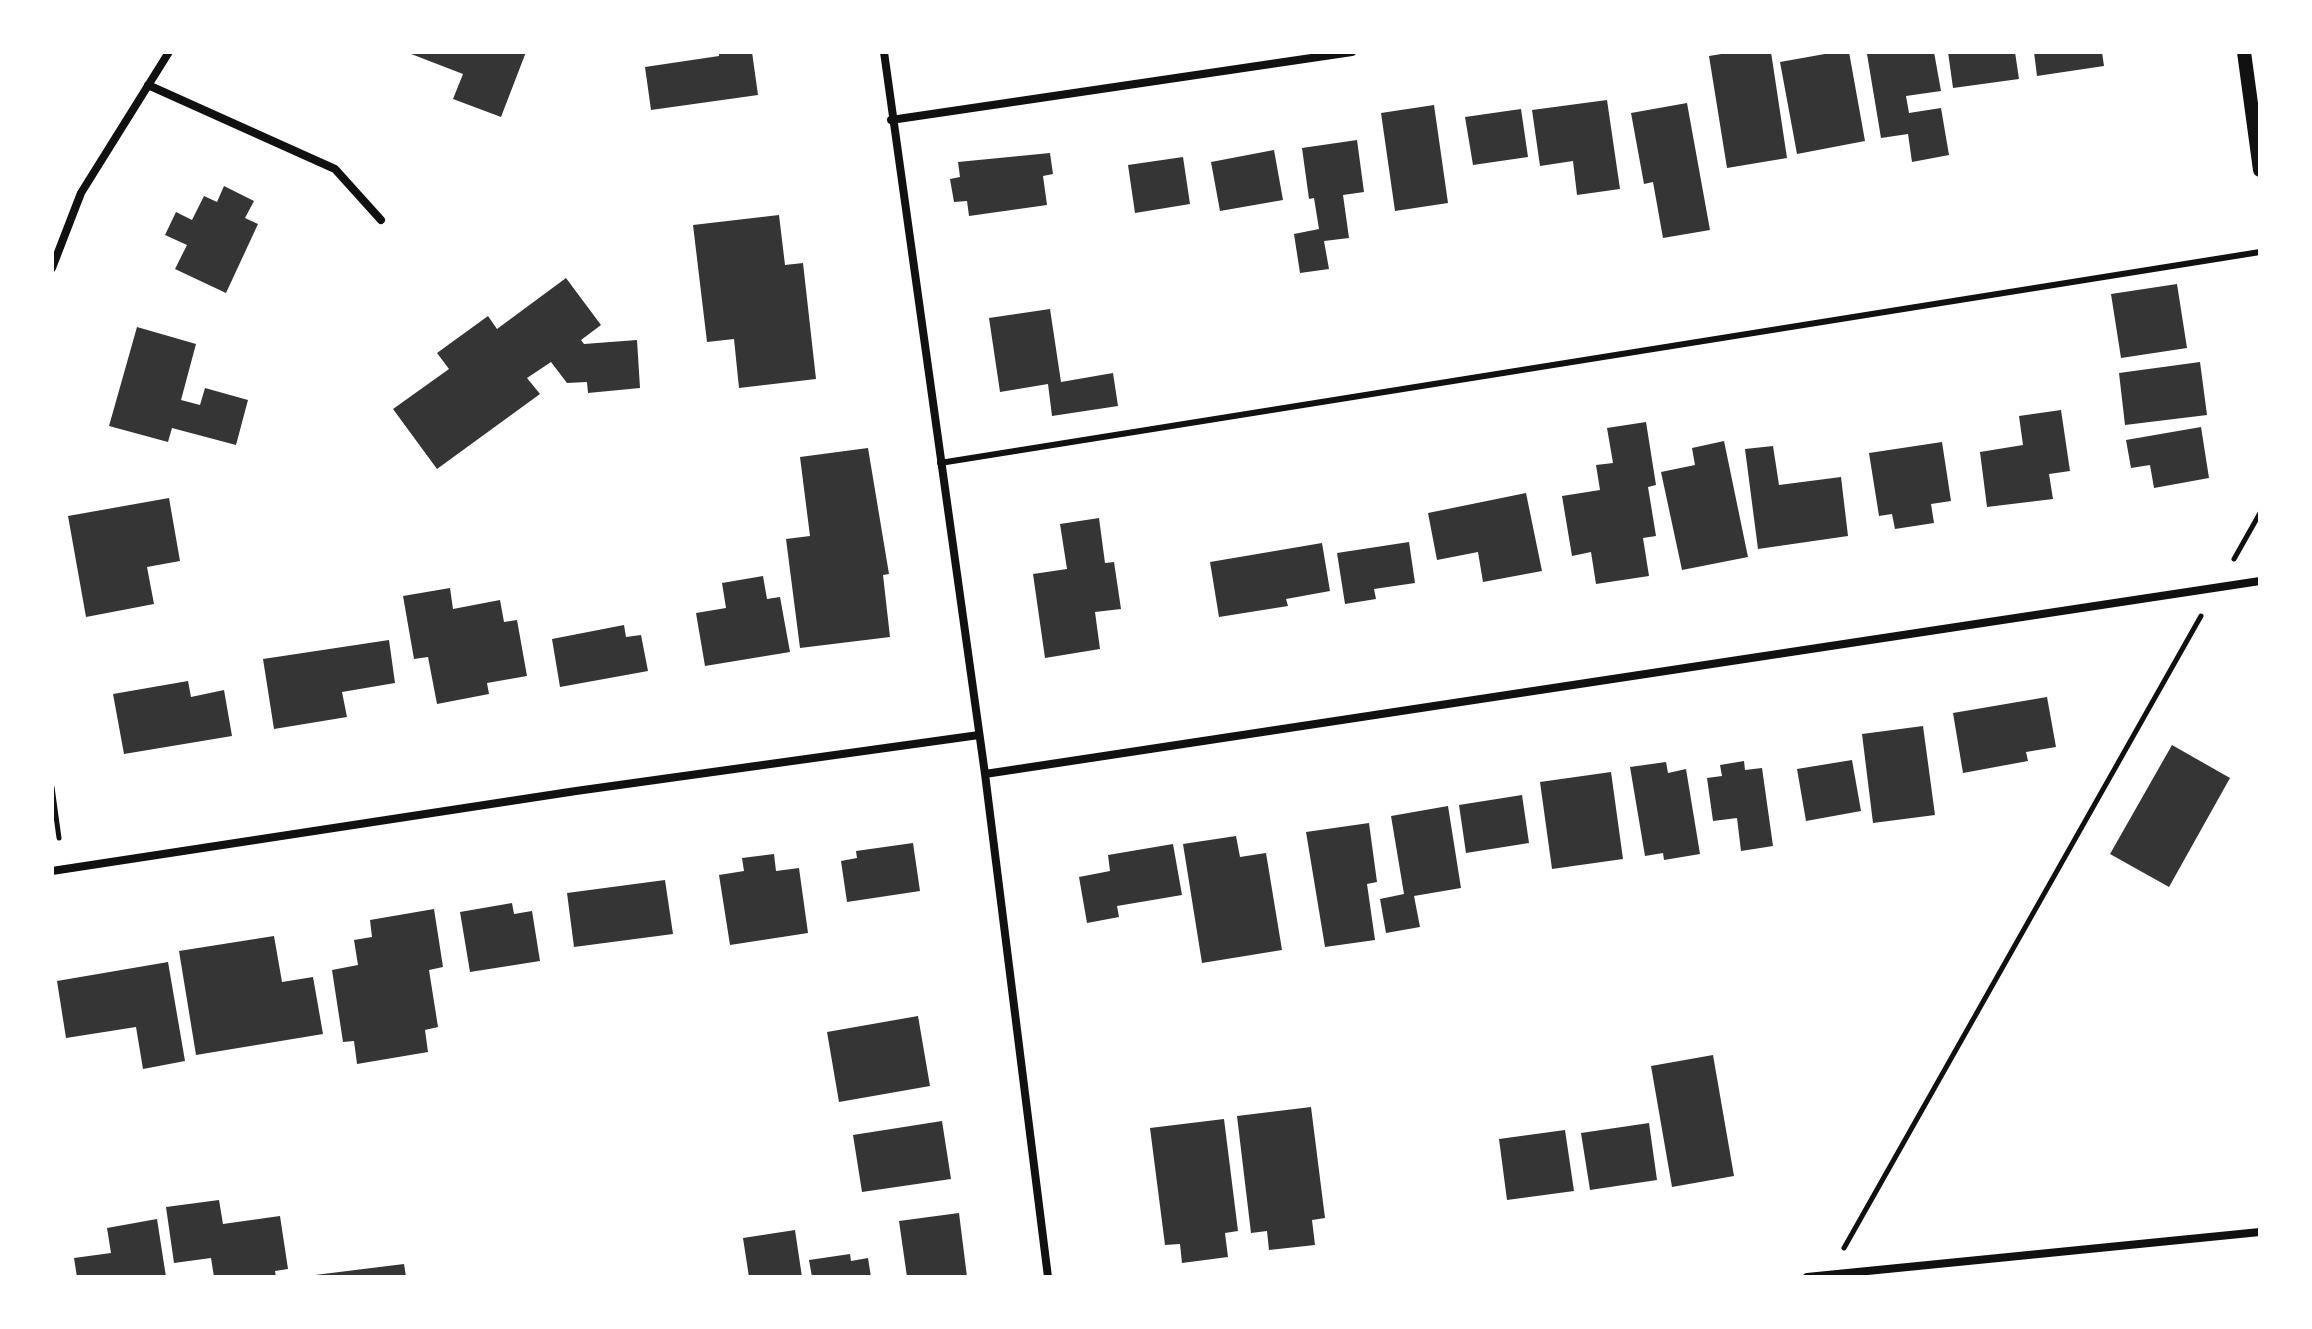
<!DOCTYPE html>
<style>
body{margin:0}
#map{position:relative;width:2312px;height:1329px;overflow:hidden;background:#fff;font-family:"Archivo Narrow",sans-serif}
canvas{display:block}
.frame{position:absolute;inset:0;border:54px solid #fff;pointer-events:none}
</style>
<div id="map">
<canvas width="2312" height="1329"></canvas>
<div class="frame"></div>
</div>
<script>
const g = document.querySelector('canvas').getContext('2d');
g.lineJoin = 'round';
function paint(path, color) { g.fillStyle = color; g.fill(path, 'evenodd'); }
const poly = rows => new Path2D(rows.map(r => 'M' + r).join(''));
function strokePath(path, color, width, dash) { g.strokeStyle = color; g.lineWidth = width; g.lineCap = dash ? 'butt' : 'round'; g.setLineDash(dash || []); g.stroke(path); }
paint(poly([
 [406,52,526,52,501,117,453,99,463,74],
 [719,52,752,52,758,95,651,110,645,67,719,56],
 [1734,52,1771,52,1787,158,1727,168,1709,56],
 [1836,52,1849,52,1865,141,1797,154,1780,62],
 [1934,52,1941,91,1906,96,1909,113,1941,108,1949,155,1912,162,1908,134,1881,138,1867,54],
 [1948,52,2015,52,2019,79,1953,88],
 [2034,52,2102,52,2104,66,2037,76],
 [1607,100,1620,189,1577,195,1573,161,1540,166,1532,110],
 [1687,103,1710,230,1663,238,1653,182,1644,184,1631,113],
 [1434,105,1448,203,1395,211,1381,113],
 [1521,109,1528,157,1473,165,1465,117],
 [1357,140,1364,192,1343,195,1349,238,1324,241,1329,269,1300,273,1294,234,1319,229,1314,198,1309,199,1302,148],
 [1274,150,1283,200,1220,211,1211,162],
 [1050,153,1053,174,1043,176,1047,205,969,216,967,201,954,202,950,179,960,177,958,162],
 [1183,157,1190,204,1135,213,1128,165],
 [224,186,254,201,245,218,258,224,226,293,175,269,187,245,165,235,176,212,192,220,204,196,217,202],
 [779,215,785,265,803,263,816,379,739,388,734,339,707,342,693,225],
 [566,278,601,325,581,340,584,344,637,340,640,388,588,393,587,382,567,383,551,362,527,378,540,394,437,469,393,409,449,369,437,353,488,316,497,329],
 [2177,284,2187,348,2121,358,2111,294],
 [1050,309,1061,382,1113,373,1118,406,1052,416,1048,384,1000,392,989,318],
 [137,327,196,344,181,400,200,405,205,388,248,400,236,445,172,428,168,442,109,426],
 [2200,362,2207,415,2125,425,2119,373],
 [2061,410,2070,471,2049,474,2053,499,1987,507,1980,452,2023,445,2019,416],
 [1646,422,1656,485,1648,487,1656,536,1643,538,1649,576,1596,584,1591,552,1572,556,1562,496,1600,490,1596,465,1613,463,1607,428],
 [2201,427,2209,478,2154,488,2150,465,2131,468,2126,440],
 [1724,441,1748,557,1682,570,1661,472,1695,465,1692,448],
 [1942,442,1951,501,1931,504,1934,523,1895,529,1892,514,1879,516,1869,453],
 [1773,446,1779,485,1841,477,1848,536,1758,549,1745,449],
 [868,448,889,574,883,575,890,637,800,648,786,539,810,536,800,457],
 [1526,493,1542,571,1483,582,1478,552,1437,560,1428,513],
 [169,498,180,561,147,567,154,604,86,617,68,516],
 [1099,518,1105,563,1114,562,1121,609,1095,612,1100,649,1045,658,1033,574,1067,569,1060,524],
 [1409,542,1415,583,1374,589,1376,599,1345,604,1337,553],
 [1322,543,1330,591,1286,599,1288,606,1219,617,1210,562],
 [763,576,767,599,780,597,790,652,705,666,696,613,726,608,722,583],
 [450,588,453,609,500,600,504,622,517,620,527,676,487,683,489,694,437,704,428,657,414,659,403,596],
 [624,625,626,637,641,635,648,671,560,687,552,639],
 [389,640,395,683,342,692,347,717,274,729,263,659],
 [188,681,191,697,224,690,232,736,124,754,113,694],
 [2047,697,2056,747,2026,752,2028,761,1963,773,1953,713],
 [1923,726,1935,815,1873,823,1862,734],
 [2172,745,2230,778,2169,887,2110,854],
 [1852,760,1861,811,1806,821,1797,769],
 [1744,761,1745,770,1762,768,1773,846,1741,851,1737,818,1713,821,1707,778,1722,776,1720,765],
 [1666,762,1668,773,1686,769,1700,854,1664,860,1663,853,1645,856,1630,767],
 [1611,772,1623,859,1552,869,1540,782],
 [1522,795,1529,843,1466,853,1459,805],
 [1448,806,1461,888,1414,896,1420,927,1386,933,1380,899,1404,894,1391,816],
 [1369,823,1377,882,1367,884,1375,940,1325,947,1306,832],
 [1236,836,1240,857,1266,853,1282,950,1202,963,1183,844],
 [913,843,920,891,847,902,841,861,857,858,856,851],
 [1173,844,1182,895,1117,906,1119,917,1087,923,1079,877,1110,871,1108,855],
 [774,854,776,871,799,868,808,933,730,945,719,875,744,871,742,858],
 [665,880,673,934,574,947,567,893],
 [512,903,514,914,532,911,540,961,470,972,460,912],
 [434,909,443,967,429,970,438,1027,425,1030,428,1052,357,1064,354,1041,343,1042,332,970,358,965,354,940,372,937,370,920],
 [274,936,282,982,313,977,323,1034,196,1055,179,951],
 [168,962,185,1061,143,1069,136,1027,66,1038,57,981],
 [918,1016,930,1086,839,1102,827,1032],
 [1713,1055,1734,1176,1672,1187,1651,1066],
 [1311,1107,1325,1218,1312,1220,1315,1245,1269,1250,1267,1231,1251,1233,1237,1116],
 [1224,1119,1238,1231,1225,1233,1228,1257,1182,1263,1180,1244,1165,1245,1150,1128],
 [942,1121,951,1179,862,1192,853,1135],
 [1649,1123,1657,1180,1590,1190,1581,1133],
 [1565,1130,1574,1191,1507,1200,1499,1139],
 [219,1200,223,1224,280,1216,288,1269,275,1271,276,1277,214,1277,211,1258,174,1263,166,1207],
 [959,1213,967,1277,907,1277,899,1221],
 [157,1219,166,1277,77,1277,74,1258,111,1253,107,1228],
 [795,1230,802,1277,749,1277,743,1238],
 [850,1254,851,1261,868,1258,871,1277,812,1277,809,1260],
 [404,1264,406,1277,315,1277,315,1275]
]), '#353535');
strokePath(poly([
 [2234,559,2260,513],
 [52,787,59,838],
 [1844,1248,2201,616]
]), '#111', 5);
strokePath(poly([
 [940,463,2260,252]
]), '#111', 6);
strokePath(poly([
 [884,52,985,774,1048,1277],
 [148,85,335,169,381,220],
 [891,120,1352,52],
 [52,268,81,193,169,52],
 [985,774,2260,581],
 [52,871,576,791,979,735],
 [1807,1277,2260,1232]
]), '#111', 8);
strokePath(poly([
 [2244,52,2260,170]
]), '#111', 14);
</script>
